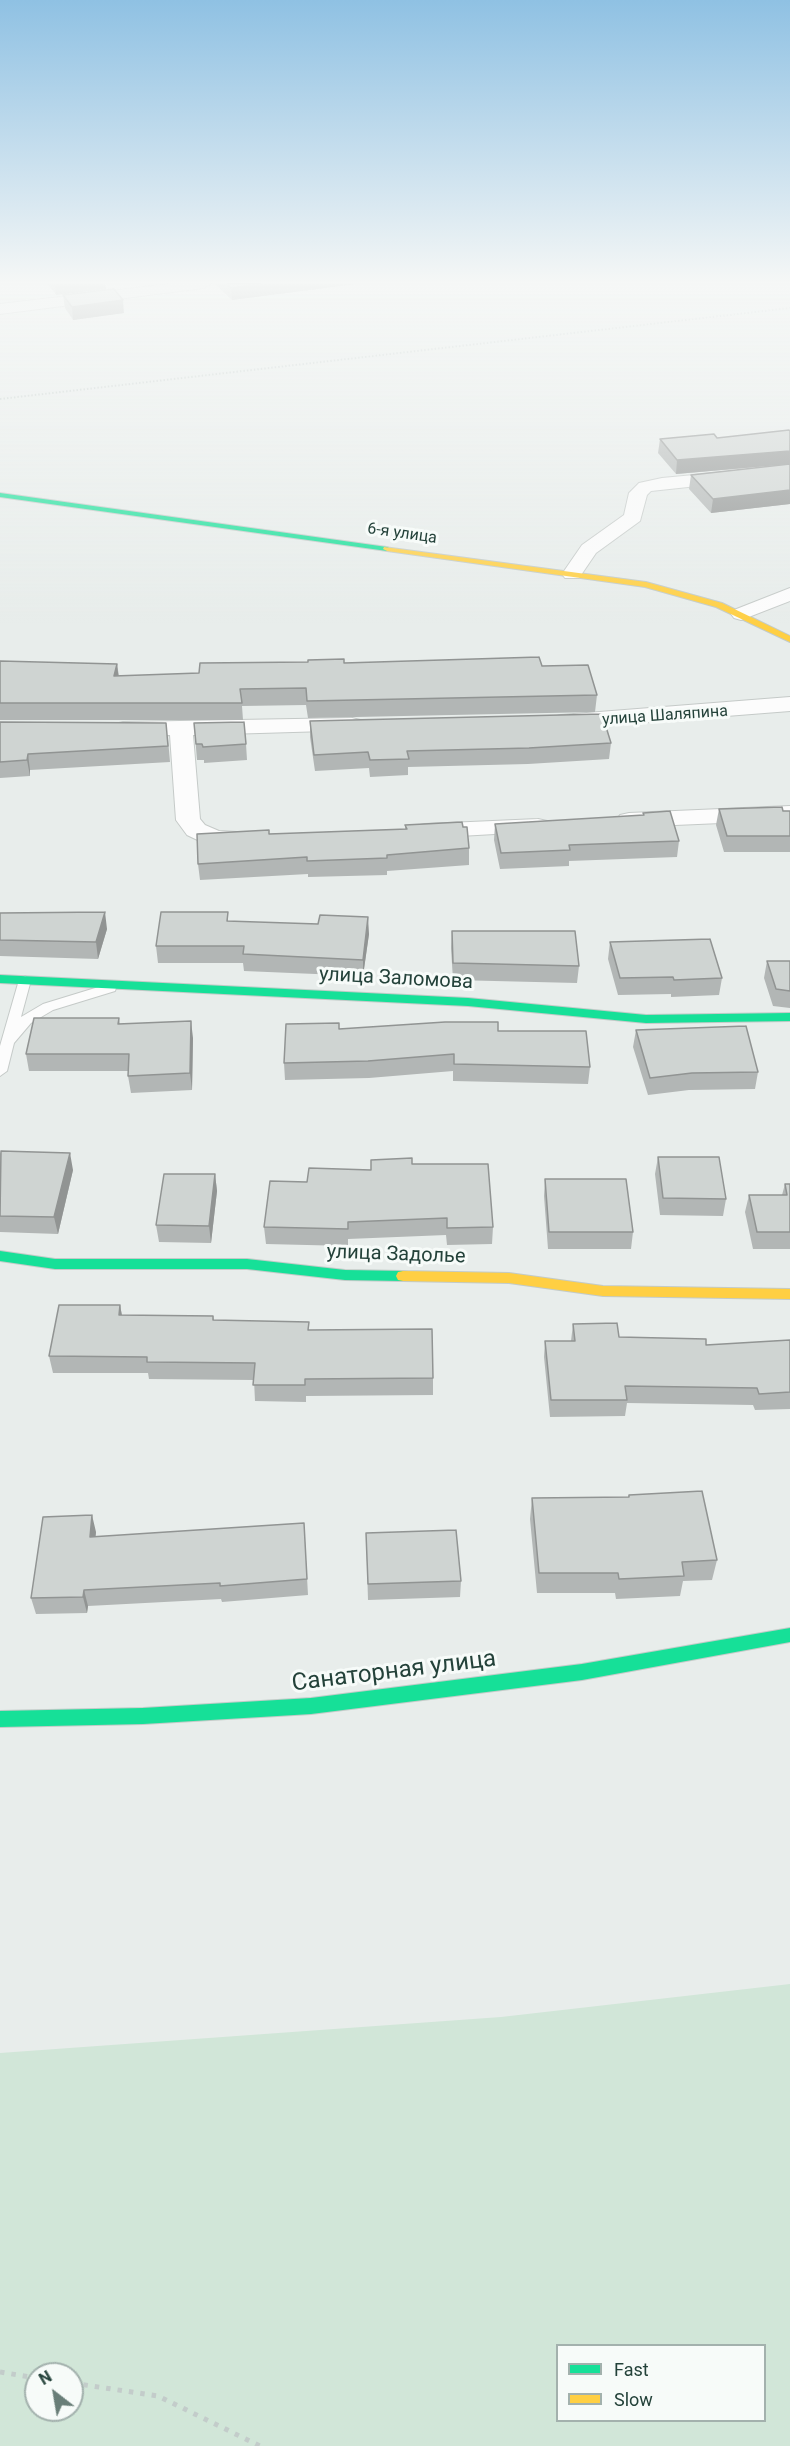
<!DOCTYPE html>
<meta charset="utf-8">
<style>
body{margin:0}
#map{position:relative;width:790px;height:2446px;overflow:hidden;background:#e8edeb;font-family:Roboto,sans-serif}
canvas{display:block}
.legend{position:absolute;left:556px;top:2344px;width:210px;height:78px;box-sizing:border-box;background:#f7fbf9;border:2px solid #a3b1ad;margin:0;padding:8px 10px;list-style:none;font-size:18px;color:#24423a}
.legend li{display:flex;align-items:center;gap:12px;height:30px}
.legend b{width:30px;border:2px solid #a3b1ad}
.north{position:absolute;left:24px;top:2362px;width:60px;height:60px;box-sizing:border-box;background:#f7fbf9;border:2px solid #a3b1ad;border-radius:50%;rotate:329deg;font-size:16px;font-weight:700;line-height:24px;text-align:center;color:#24423a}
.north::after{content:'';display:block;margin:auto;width:21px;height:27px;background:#697e78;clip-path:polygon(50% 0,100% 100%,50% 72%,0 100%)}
</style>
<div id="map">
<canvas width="790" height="2446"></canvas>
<ul class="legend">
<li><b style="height:8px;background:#16e098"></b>Fast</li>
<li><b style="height:8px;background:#ffcf43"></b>Slow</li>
</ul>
<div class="north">N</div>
</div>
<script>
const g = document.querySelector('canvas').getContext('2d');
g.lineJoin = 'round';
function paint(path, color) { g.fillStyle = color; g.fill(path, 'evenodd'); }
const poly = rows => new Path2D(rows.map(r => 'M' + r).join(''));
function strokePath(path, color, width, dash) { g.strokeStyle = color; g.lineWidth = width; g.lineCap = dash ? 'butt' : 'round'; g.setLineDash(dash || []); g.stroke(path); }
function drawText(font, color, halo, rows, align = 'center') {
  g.font = font + ' Roboto,sans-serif'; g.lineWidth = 6; g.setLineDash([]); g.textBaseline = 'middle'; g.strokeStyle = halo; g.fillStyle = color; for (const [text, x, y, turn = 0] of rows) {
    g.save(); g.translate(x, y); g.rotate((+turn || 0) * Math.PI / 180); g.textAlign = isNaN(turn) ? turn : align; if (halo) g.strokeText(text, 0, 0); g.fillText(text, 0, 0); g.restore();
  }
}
paint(poly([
 [790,1984,790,2446,0,2446,0,2053,501,2017],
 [558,2346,764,2346,764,2420,558,2420],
 [36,2374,72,2374,72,2410,36,2410]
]), '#d1e6d8');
const lane = poly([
 [25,976,31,980,21,1017,43,1004,105,985,115,985,116,988,115,991,53,1010,31,1023,14,1043,7,1071,0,1076,0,1046,19,980,25,976]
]);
const street = poly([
 [170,284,211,284,204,288,0,314,0,304,170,284],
 [790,466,790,476,651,491,647,495,640,521,596,553,579,578,565,578,562,574,582,545,624,515,629,493,639,483,662,478,790,466],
 [790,588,790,601,741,620,734,618,731,614,734,610,790,588],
 [790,697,790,711,561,729,553,727,550,722,553,717,561,715,790,697],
 [352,718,360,720,363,725,360,730,193,735,200,819,205,825,219,831,253,833,256,838,253,843,244,845,206,844,187,835,176,820,170,735,123,736,115,734,112,729,115,724,123,722,352,718],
 [790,806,790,820,629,827,620,825,617,820,620,815,629,813,790,806],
 [538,819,547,821,550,826,547,831,425,838,416,836,413,831,416,826,425,824,538,819]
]);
const fast = poly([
 [0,493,387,547,391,549,387,551,0,497,0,493],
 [0,975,468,998,646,1015,790,1013,790,1021,646,1023,468,1006,0,983,0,975],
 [0,1251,55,1259,247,1259,345,1270,403,1271,408,1272,410,1276,408,1280,403,1281,345,1280,247,1269,55,1269,0,1261,0,1251],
 [790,1628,790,1642,582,1680,311,1714,143,1724,0,1727,0,1711,143,1708,311,1698,582,1664,790,1628]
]);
const slow = poly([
 [384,547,646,582,722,603,790,636,790,642,716,607,645,587,387,551,383,549,384,547],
 [403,1271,509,1273,603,1286,790,1289,790,1299,603,1296,509,1283,403,1281,398,1280,396,1276,398,1272,403,1271]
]);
strokePath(lane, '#c5cac8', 2);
strokePath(street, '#c5cac8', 2);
strokePath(fast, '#c3cbc8', 2);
strokePath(slow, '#c3cbc8', 2);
strokePath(poly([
 [0,399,790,308]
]), '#c3ccca', 2, [1.5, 2]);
strokePath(poly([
 [0,2372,36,2378],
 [72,2383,158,2396,260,2446]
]), '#c3ccca', 5, [4.5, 7]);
paint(lane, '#fcfcfc');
paint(street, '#fcfcfc');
paint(fast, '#16e098');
paint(slow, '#ffcf43');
paint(poly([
 [48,284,105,284,106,289,56,295],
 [215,284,355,284,232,300],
 [63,295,124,313,73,320,65,308],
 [789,430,790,504,711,513,689,489,691,475,782,465,676,474,658,453,660,439,717,438],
 [344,663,542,666,597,695,595,712,308,718,306,705,242,706,243,720,0,720,0,703,117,664,119,676,199,673],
 [310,721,611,743,609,759,528,764,408,767,408,775,370,777,369,768,315,771,310,737],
 [0,722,168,739,170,762,30,770,30,776,0,778],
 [194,723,246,744,247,760,204,763,204,760,197,760],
 [719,809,790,811,790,852,724,852,716,825],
 [643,813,679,841,677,857,569,861,569,866,500,869,494,840,495,824,643,816],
 [405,825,469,848,469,865,387,871,387,875,308,877,308,874,200,880,198,864,269,834,405,829],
 [228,912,228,921,369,934,363,976,244,971,243,963,158,963,156,946],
 [0,913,107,929,98,959,0,956],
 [452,931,579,966,577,983,453,980,451,948],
 [610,942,722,978,719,995,671,997,671,994,618,995,608,959],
 [767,961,790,961,790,1008,773,1006,764,978],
 [119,1018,120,1024,193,1038,192,1090,131,1093,128,1076,128,1071,29,1071,26,1054],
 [339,1029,498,1031,590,1067,588,1084,453,1081,453,1071,369,1078,285,1080,284,1063],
 [636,1030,758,1072,755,1089,689,1090,648,1095,633,1047],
 [0,1153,73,1170,58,1234,0,1232],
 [658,1157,726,1199,723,1216,660,1215,655,1174],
 [371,1160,412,1164,493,1227,492,1244,447,1245,446,1235,348,1239,348,1246,266,1244,264,1227,307,1182,371,1170],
 [215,1174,217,1191,211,1243,159,1242,156,1225],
 [545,1179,633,1232,631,1249,548,1249,544,1196],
 [785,1184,790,1184,790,1249,753,1249,745,1212,749,1195,782,1195],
 [120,1305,122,1315,213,1316,214,1320,309,1330,433,1378,433,1395,306,1396,306,1402,255,1401,254,1380,149,1379,148,1373,53,1373,49,1356],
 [573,1324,619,1337,706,1345,790,1340,790,1409,755,1410,753,1405,627,1403,625,1416,550,1417,544,1357,545,1341,571,1341],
 [629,1495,717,1560,712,1580,683,1581,680,1596,616,1599,615,1593,537,1593,530,1519,532,1498,628,1497],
 [304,1523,308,1595,222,1602,221,1599,88,1606,87,1613,36,1614,31,1598,96,1532,95,1537],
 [366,1533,461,1581,460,1597,368,1600]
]), '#b2b6b5');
paint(poly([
 [55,284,105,284,106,289,56,295],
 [261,284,355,284,232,300,231,288],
 [123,300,124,313,73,320,72,307],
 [790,451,790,464,676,474,677,460],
 [790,490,790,504,711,513,713,499],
 [117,664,119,681,114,676],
 [28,754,30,770,30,776,27,760],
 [105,912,107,929,98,959,96,942],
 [368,917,369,934,363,976,363,960],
 [191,1021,193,1038,192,1090,190,1073],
 [70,1153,73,1170,58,1234,54,1217],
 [215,1174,217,1191,211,1243,209,1226],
 [120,1305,123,1322,119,1315],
 [92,1515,96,1532,94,1553,90,1537],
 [84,1590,88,1606,87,1613,83,1597]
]), '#919493');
const building = poly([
 [227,284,261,284,231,288,227,284],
 [114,289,123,300,72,307,63,295,114,289],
 [789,430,790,431,790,451,677,460,660,439,714,434,717,438,789,430],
 [790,464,790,490,713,499,691,475,790,464],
 [539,657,542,666,588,665,597,695,307,701,306,688,240,689,242,703,0,703,0,661,117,664,114,676,199,673,200,663,308,662,308,660,344,659,344,663,539,657],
 [602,714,611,743,529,748,407,751,409,759,370,760,368,752,314,755,310,721,602,714],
 [0,722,166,723,168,746,28,754,27,760,0,762,0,722],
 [244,722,246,744,203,747,202,744,196,744,194,723,244,722],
 [782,807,783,811,790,811,790,836,727,836,719,809,782,807],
 [670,811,679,841,569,845,570,850,501,853,495,824,644,815,643,813,670,811],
 [462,822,463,827,467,827,469,848,387,855,387,858,307,861,307,857,198,864,197,834,269,830,269,834,407,829,405,825,462,822],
 [105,912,96,942,0,940,0,913,105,912],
 [161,912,228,912,227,921,318,924,320,915,368,917,363,960,243,954,244,946,156,946,161,912],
 [452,931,575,931,579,966,453,963,452,931],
 [710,939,722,978,674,980,673,977,620,978,610,942,710,939],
 [767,961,790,961,790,991,776,989,767,961],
 [34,1018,119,1018,118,1024,191,1021,190,1073,128,1076,129,1054,26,1054,34,1018],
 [445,1022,498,1022,498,1031,586,1031,590,1067,454,1064,454,1054,368,1061,284,1063,286,1024,339,1023,339,1029,445,1022],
 [746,1026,758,1072,692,1073,650,1078,636,1030,746,1026],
 [1,1151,70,1153,54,1217,0,1216,1,1151],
 [658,1157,719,1157,726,1199,663,1198,658,1157],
 [412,1158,412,1164,488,1164,493,1227,447,1228,447,1218,348,1222,348,1229,264,1227,270,1181,307,1182,309,1168,371,1170,371,1160,412,1158],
 [164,1174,215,1174,209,1226,156,1225,164,1174],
 [545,1179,626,1179,633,1232,549,1232,545,1179],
 [785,1184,790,1184,790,1232,757,1232,749,1195,787,1195,785,1184],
 [59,1305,120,1305,119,1315,213,1316,213,1320,309,1322,308,1330,432,1329,433,1378,305,1379,305,1385,253,1385,255,1363,147,1362,147,1357,49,1356,59,1305],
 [617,1323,619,1337,706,1339,706,1345,790,1340,790,1392,759,1394,757,1388,625,1386,627,1400,551,1400,545,1341,575,1341,573,1324,617,1323],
 [702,1491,717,1560,682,1562,684,1576,619,1579,618,1573,539,1573,532,1498,629,1497,629,1495,702,1491],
 [92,1515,90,1537,304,1523,307,1579,220,1586,220,1583,84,1590,83,1597,31,1598,43,1517,92,1515],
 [456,1530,461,1581,368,1584,366,1533,456,1530]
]);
paint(building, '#cfd4d2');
strokePath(building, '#919493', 1.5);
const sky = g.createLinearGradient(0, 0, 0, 626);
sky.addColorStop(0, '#8fc1e3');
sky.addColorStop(0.45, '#f5f7f6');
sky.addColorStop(1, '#f5f7f600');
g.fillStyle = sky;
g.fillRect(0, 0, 790, 626);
drawText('16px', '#24423a', '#f7fbf9', [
 ["6-я улица",402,534,8],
 ["улица Шаляпина",665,716,-4]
]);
drawText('20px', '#24423a', '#f7fbf9', [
 ["улица Заломова",396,979,3],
 ["улица Задолье",396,1255,2]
]);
drawText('24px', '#24423a', '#f7fbf9', [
 ["Санаторная улица",394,1672,-7]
]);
</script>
